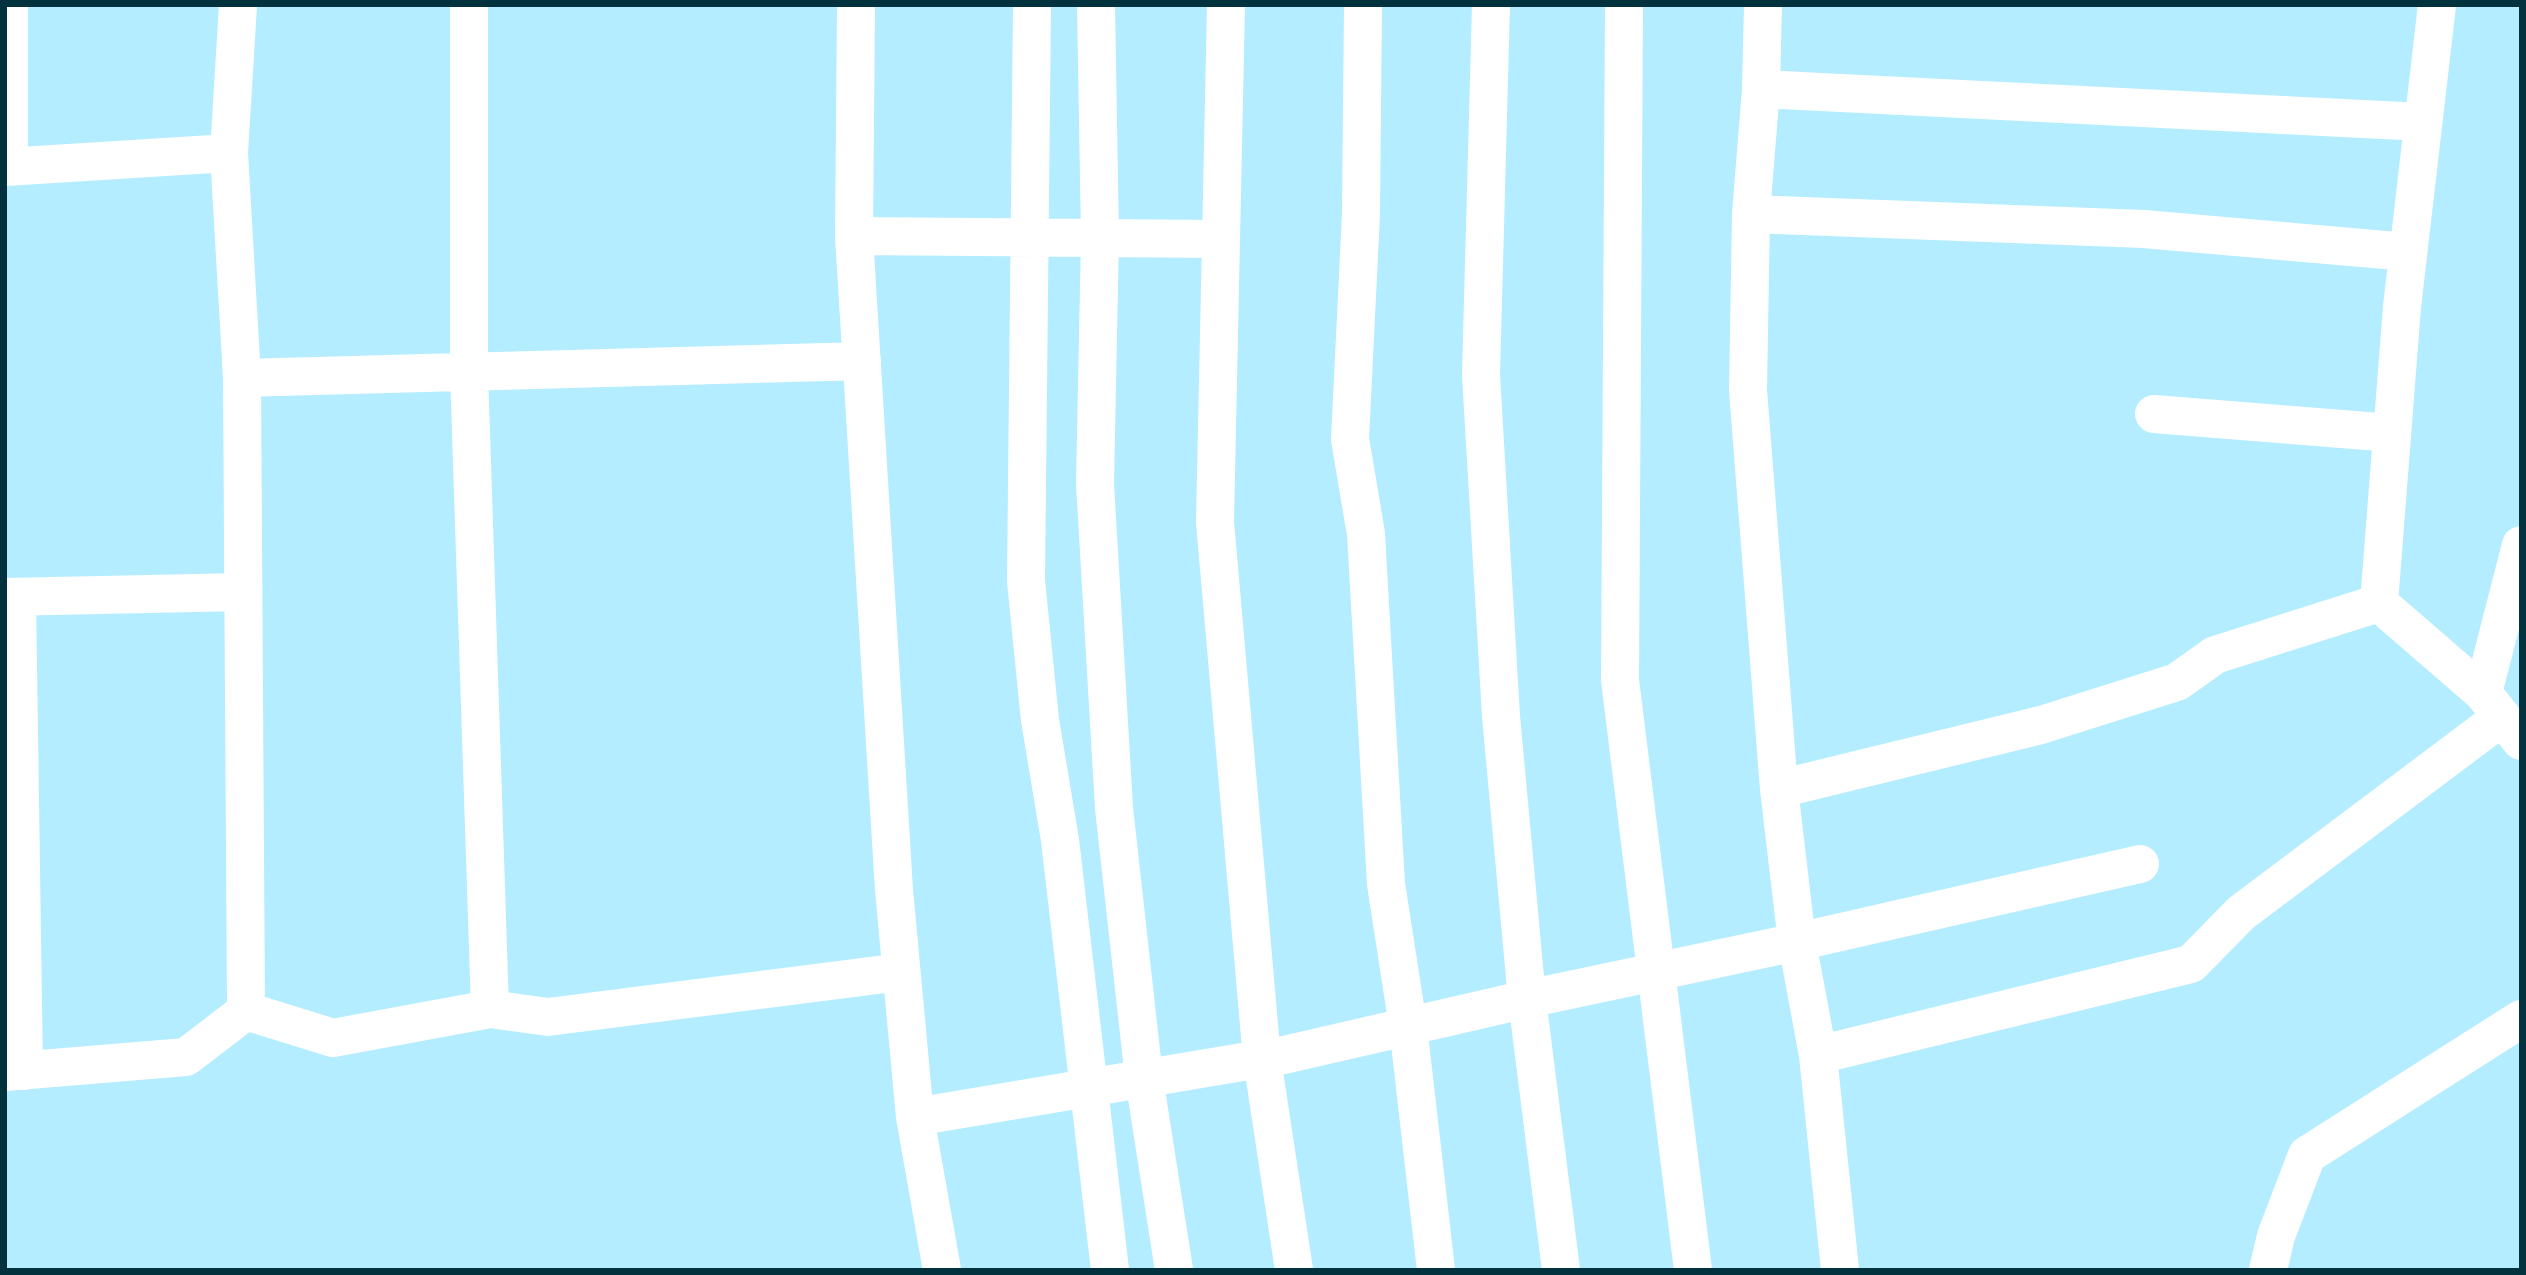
<!DOCTYPE html>
<style>
body{margin:0}
#map{position:relative;width:2526px;height:1275px;overflow:hidden;background:#b4edff;font-family:Helvetica,sans-serif}
canvas{display:block}
.frame{position:absolute;inset:0;border:7px solid #02323e;pointer-events:none}
</style>
<div id="map">
<canvas width="2526" height="1275"></canvas>
<div class="frame"></div>
</div>
<script>
const g = document.querySelector('canvas').getContext('2d');
g.lineJoin = 'round';
const poly = rows => new Path2D(rows.map(r => 'M' + r).join(''));
function strokePath(path, color, width, dash) { g.strokeStyle = color; g.lineWidth = width; g.lineCap = dash ? 'butt' : 'round'; g.setLineDash(dash || []); g.stroke(path); }
strokePath(poly([
 [9,5,9,166],
 [469,5,469,372,490,1009],
 [856,5,854,236,894,890,915,1117,942,1270],
 [1032,5,1026,581,1040,720,1060,840,1110,1270],
 [1096,5,1100,237,1095,484,1114,808,1144,1078,1174,1270],
 [1226,5,1215,522,1262,1059,1294,1270],
 [1363,5,1361,214,1350,439,1366,534,1386,884,1408,1026,1436,1270],
 [1491,5,1481,375,1501,716,1527,999,1561,1270],
 [1624,5,1620,680,1693,1270],
 [1763,5,1761,89,1751,214,1748,390,1779,789,1797,942,1818,1055,1840,1270],
 [2437,5,2402,307,2379,603,2483,693,2521,741],
 [1761,89,2423,122],
 [229,153,238,5],
 [5,167,229,153,242,378,862,361],
 [1751,214,2144,229,2408,252],
 [854,236,1221,239],
 [242,378,246,1011],
 [2154,414,2392,433],
 [5,597,243,592],
 [17,597,24,1071],
 [2483,693,2521,545],
 [1779,789,2041,725,2177,682,2215,655,2379,603],
 [1818,1055,2191,964,2241,913,2502,717],
 [5,1072,186,1057,246,1011,333,1038,490,1009,548,1017,901,972],
 [915,1117,1284,1055,1527,999,1797,942,2140,864],
 [2268,1270,2276,1236,2307,1155,2521,1019]
]), '#fff', 38);
</script>
